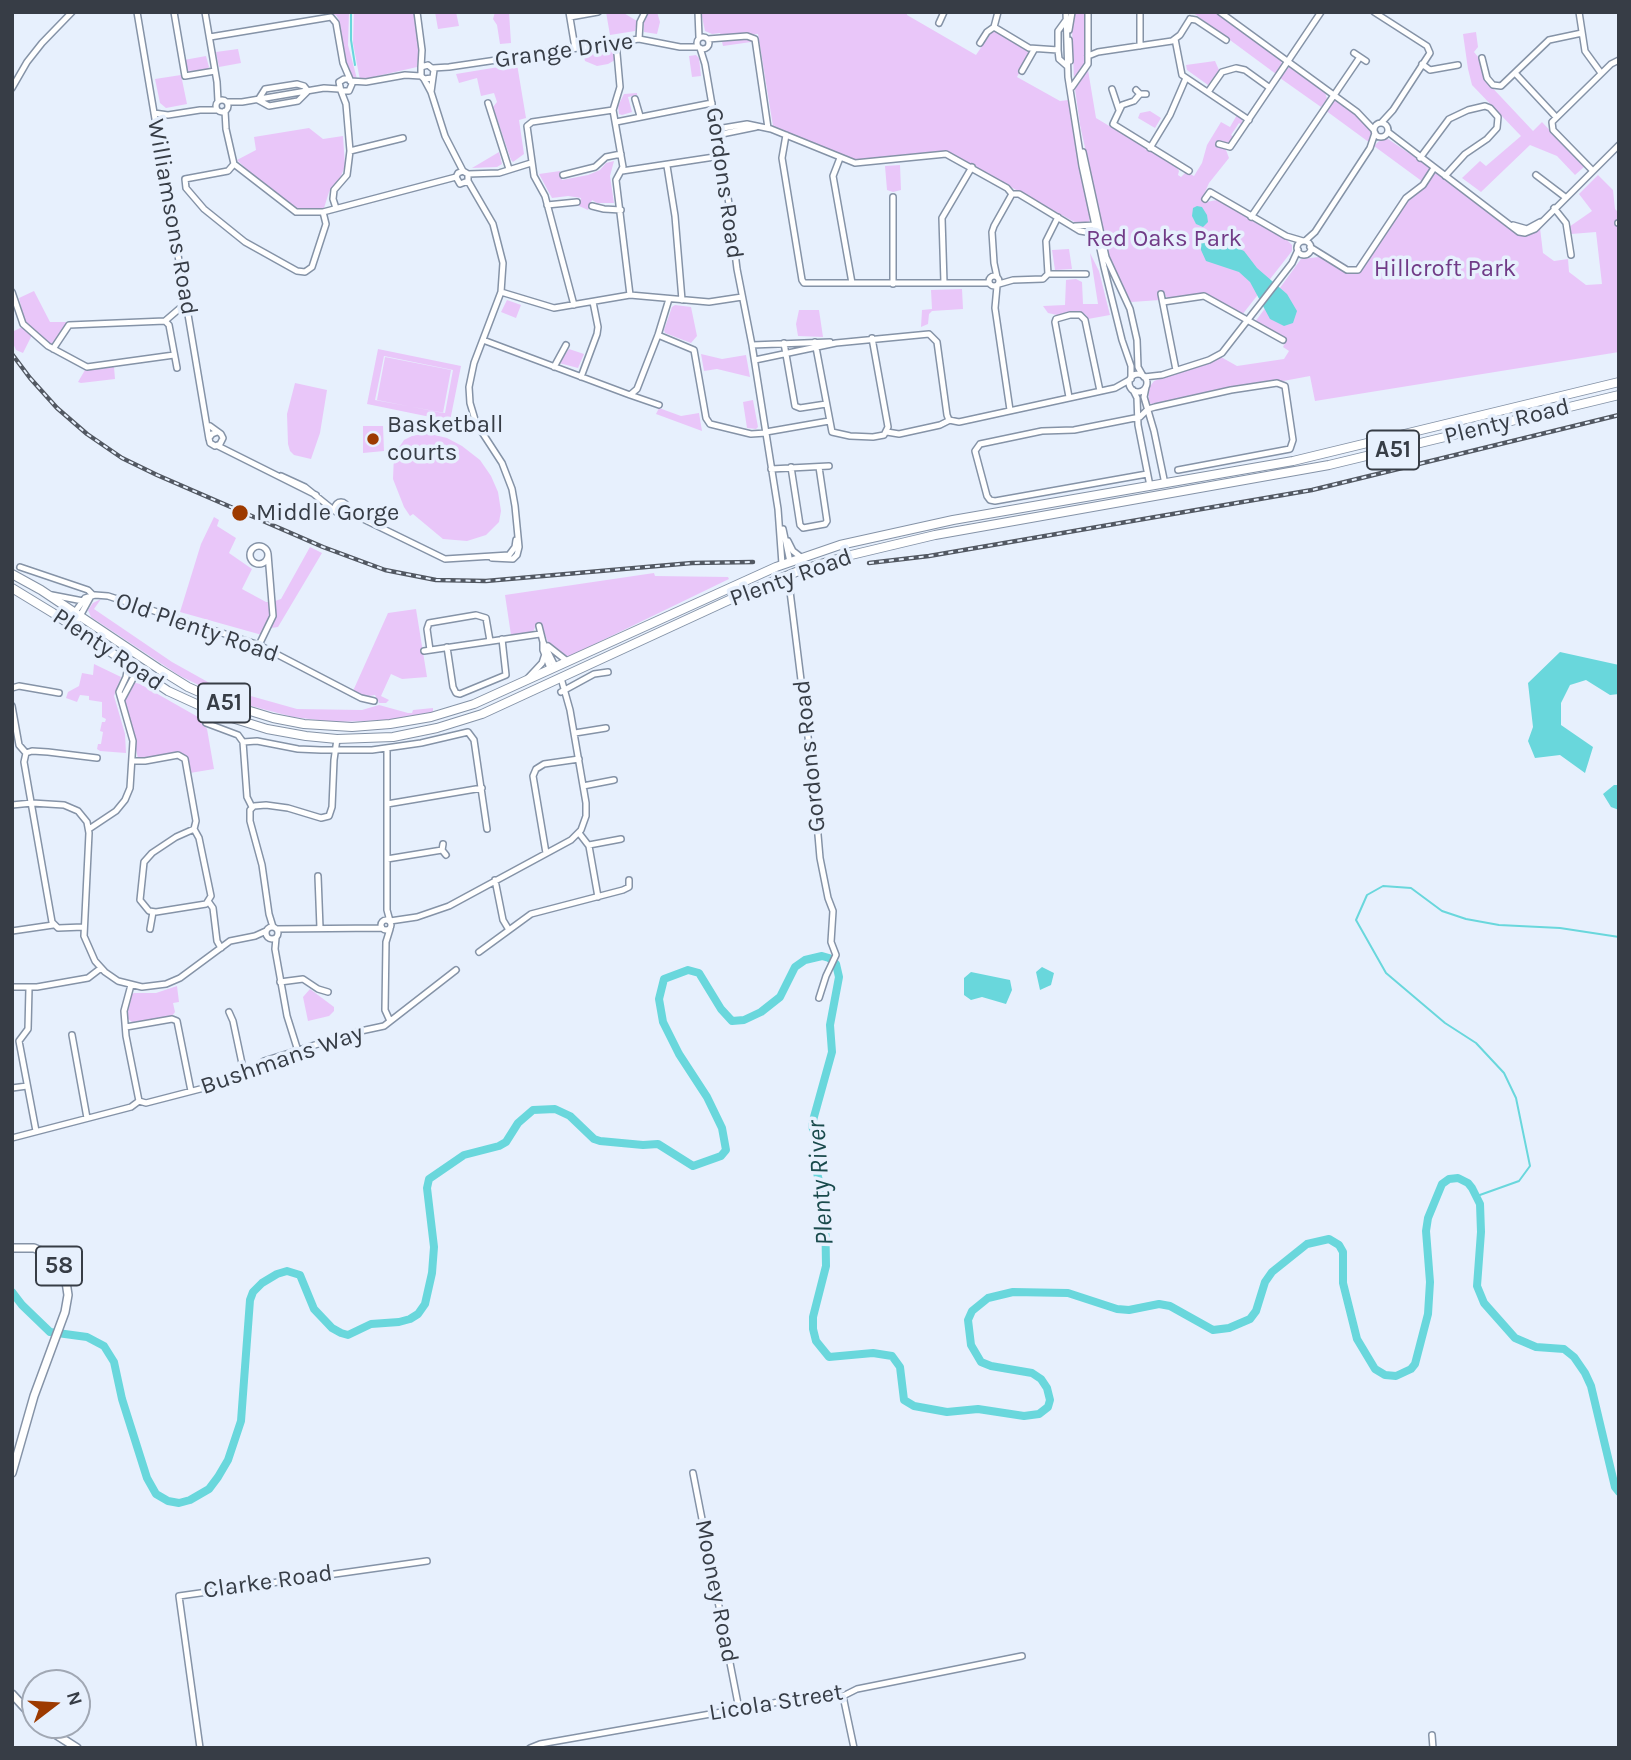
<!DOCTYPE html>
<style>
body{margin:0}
#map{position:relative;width:1631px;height:1760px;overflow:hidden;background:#e7f0fd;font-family:Karla,sans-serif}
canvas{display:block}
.frame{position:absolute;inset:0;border:14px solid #373d46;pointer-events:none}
.north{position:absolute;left:21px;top:1669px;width:70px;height:70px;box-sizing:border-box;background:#e7f0fd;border:2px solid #a1a8b4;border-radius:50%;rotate:73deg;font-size:19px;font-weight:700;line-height:28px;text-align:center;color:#373d46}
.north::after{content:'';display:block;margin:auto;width:24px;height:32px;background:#9d3a00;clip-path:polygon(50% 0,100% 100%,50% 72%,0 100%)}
</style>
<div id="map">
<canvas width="1631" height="1760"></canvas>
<div class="frame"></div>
<div class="north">N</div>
</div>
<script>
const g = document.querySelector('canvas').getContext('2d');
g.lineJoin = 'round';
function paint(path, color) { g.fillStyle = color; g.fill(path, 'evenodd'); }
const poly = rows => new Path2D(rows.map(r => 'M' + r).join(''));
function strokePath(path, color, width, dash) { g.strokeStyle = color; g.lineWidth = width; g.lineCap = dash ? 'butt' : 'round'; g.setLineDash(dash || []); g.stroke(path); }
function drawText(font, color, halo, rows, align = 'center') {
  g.font = font + ' Karla,sans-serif'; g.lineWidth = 7; g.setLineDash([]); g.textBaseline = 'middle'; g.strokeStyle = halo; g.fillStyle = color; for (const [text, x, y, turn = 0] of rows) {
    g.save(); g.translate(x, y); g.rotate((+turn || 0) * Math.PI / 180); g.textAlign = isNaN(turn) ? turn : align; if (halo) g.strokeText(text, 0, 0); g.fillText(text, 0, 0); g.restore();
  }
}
paint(poly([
 [321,12,349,12,348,45,357,79,350,77,347,70,339,20,336,15,322,14],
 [354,12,415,12,420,48,417,67,360,80,353,43],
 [435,12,456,12,459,26,438,29],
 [495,12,509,12,511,43,500,44,497,25,493,19],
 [606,12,622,12,637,21,635,31,610,35],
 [648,12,657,12,660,22,657,34,644,32,644,15],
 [701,12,907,12,907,15,976,55,993,30,1030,53,1017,77,1060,101,1069,100,1090,214,1089,223,1080,225,947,152,852,160,773,126,758,34,750,35,751,42,723,46,720,33,712,34,705,31],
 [1074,12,1086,12,1087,64,1074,80,1072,29],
 [1192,12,1216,12,1281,59,1282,66,1276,74],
 [1476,32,1478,47,1474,52,1479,58,1486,81,1533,131,1542,122,1584,167,1575,175,1557,156,1530,145,1481,192,1462,178,1480,161,1486,166,1521,136,1472,85,1468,69,1463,34],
 [610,46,614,49,615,60,608,64,597,66,585,61,584,57,590,56,599,47],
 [238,49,241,63,219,67,216,52],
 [696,55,699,58,701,76,692,77,689,56],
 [206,56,209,67,207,70,185,71,184,60],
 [1215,61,1219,70,1208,85,1187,70,1186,65],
 [517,64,526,118,519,120,524,154,513,162,511,160,493,107,497,102,494,93,481,96,477,78,459,83,456,74],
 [1289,67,1325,92,1327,99,1321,107,1280,78],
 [1088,70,1096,118,1176,166,1179,171,1178,175,1181,177,1186,172,1194,176,1202,163,1207,145,1221,122,1230,127,1237,115,1242,119,1242,125,1239,123,1231,135,1234,137,1230,143,1216,141,1215,144,1226,150,1229,158,1209,183,1202,199,1206,202,1217,200,1284,237,1292,245,1292,251,1242,315,1203,294,1169,299,1163,294,1160,300,1131,302,1111,265,1080,125,1075,89],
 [181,75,187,104,166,108,160,103,155,79],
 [637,93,637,95,628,97,632,112,622,115,619,114,618,106,624,94],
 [1334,101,1338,101,1365,121,1372,135,1370,143,1325,110],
 [1150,111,1161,118,1155,128,1138,118,1140,113],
 [309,128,323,139,343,136,345,166,341,176,329,192,324,208,300,210,263,185,237,160,256,150,254,137],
 [1388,139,1428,166,1430,171,1423,182,1374,146,1380,140],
 [499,152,502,164,497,167,472,168],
 [614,161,610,176,614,203,597,203,592,200,588,210,579,206,581,198,568,196,552,198,539,174,560,171,562,180,588,175,600,170,606,163],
 [900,165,901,190,893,192,887,190,885,166],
 [1434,173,1439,174,1485,210,1524,235,1532,234,1540,228,1543,253,1554,261,1568,259,1569,272,1586,285,1602,284,1596,232,1571,234,1569,227,1592,211,1579,194,1598,175,1613,190,1615,209,1619,213,1619,352,1315,401,1310,376,1155,405,1149,403,1148,389,1154,381,1221,357,1237,366,1284,359,1289,351,1283,347,1287,339,1255,322,1301,259,1319,257,1348,272,1359,271,1408,198],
 [1069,249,1072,269,1055,270,1052,250],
 [1090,253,1099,271,1110,315,1088,319,1086,315,1079,313,1057,315,1048,313,1043,306,1065,305,1066,280,1076,279,1082,282,1083,304,1098,304],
 [962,289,963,309,932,311,929,314,928,324,921,327,922,310,932,309,931,290],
 [34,291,50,322,67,322,51,345,25,322,19,298],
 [507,300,521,305,516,318,501,312],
 [675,305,691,307,697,336,691,343,665,333,664,330,672,307],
 [799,310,819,310,823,337,798,336,796,324],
 [22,327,32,335,23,353,16,350,12,341,12,332],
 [378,349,461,366,450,421,367,404],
 [384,356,453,370,445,413,375,400],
 [569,349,584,354,578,368,559,363],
 [701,354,722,359,746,355,750,377,717,369,704,371],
 [385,357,451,370,443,413,377,400],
 [114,367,115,379,81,383,78,382,85,370],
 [295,383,327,390,320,433,311,459,294,455,290,451,288,444,287,414],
 [753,400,758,427,756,429,747,428,743,402],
 [659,408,681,416,699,413,702,431,656,414],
 [363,426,383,426,384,451,363,453],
 [426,433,447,438,462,446,480,460,491,476,498,492,501,511,499,522,486,535,467,541,443,539,413,514,410,516,404,507,393,479,394,455,404,440,412,436],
 [214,517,219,520,217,526,236,538,229,553,252,569,242,589,266,602,270,602,270,616,262,635,180,612,201,544],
 [310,547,322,553,278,627,271,628,275,616,275,601,281,599],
 [654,573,655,576,728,577,729,579,568,657,564,658,555,650,548,642,541,625,536,625,533,632,511,635,505,595],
 [101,599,94,609,172,662,215,686,297,709,362,710,379,705,408,713,412,713,413,710,433,708,433,712,392,720,335,722,293,717,232,701,180,676,91,617,88,610,93,603],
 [416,609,427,677,402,679,391,674,381,696,389,700,386,703,379,703,375,695,364,697,353,691,388,613],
 [94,664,121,677,114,696,125,734,126,753,100,751,97,749,98,744,101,744,103,732,100,731,102,722,105,722,106,719,102,717,102,702,89,700,89,696,80,695,77,702,66,698,68,692,79,686,82,673,93,675],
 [132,682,140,684,198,717,207,729,214,769,190,773,187,757,181,753,145,759,138,758,124,703],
 [177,986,179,1002,173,1003,175,1012,172,1016,133,1023,127,1018,130,995,134,993,156,993],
 [310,989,334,1007,334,1011,329,1016,308,1021,303,997]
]), '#e9c6f9');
paint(poly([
 [1197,206,1202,207,1207,215,1208,222,1203,227,1196,224,1192,216,1193,208],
 [1216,237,1244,251,1257,268,1287,294,1297,311,1293,323,1284,326,1270,319,1250,282,1239,272,1206,261,1201,250,1201,242,1206,238],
 [1560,652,1619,665,1619,694,1610,695,1586,680,1570,685,1561,703,1561,725,1593,747,1585,773,1560,755,1535,758,1528,741,1533,727,1528,683],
 [1614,785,1619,785,1619,810,1611,807,1603,794],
 [1042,967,1054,973,1051,985,1040,990,1036,972],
 [971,972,1010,980,1012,990,1006,1004,982,997,971,1000,964,995,964,978]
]), '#69d7dc');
strokePath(poly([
 [351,12,351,40,355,65],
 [1477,1196,1519,1181,1530,1166,1516,1098,1504,1073,1476,1043,1445,1023,1386,973,1356,920,1367,895,1383,886,1411,888,1442,911,1466,919,1499,925,1560,928,1619,937]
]), '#69d7dc', 2);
strokePath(poly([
 [12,1292,22,1305,50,1332,87,1337,104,1346,114,1362,122,1399,147,1478,156,1494,168,1501,179,1503,190,1500,209,1489,218,1477,228,1460,241,1421,250,1300,253,1292,262,1283,277,1274,287,1271,300,1275,314,1309,332,1328,341,1333,348,1335,371,1324,399,1322,410,1319,418,1314,425,1304,432,1273,434,1247,427,1188,429,1179,464,1155,499,1146,506,1142,518,1123,533,1110,555,1109,570,1116,594,1139,600,1141,643,1145,658,1144,693,1166,721,1156,726,1150,722,1128,707,1097,679,1054,663,1022,659,999,664,979,688,970,699,973,721,1009,732,1021,744,1020,761,1012,780,997,795,967,805,960,822,956,829,958,836,964,839,977,830,1025,832,1052,812,1124,816,1147,816,1169,825,1204,826,1266,813,1317,813,1329,816,1341,829,1357,873,1353,892,1356,900,1367,904,1400,914,1406,947,1412,978,1409,1024,1416,1039,1414,1048,1407,1050,1400,1047,1388,1041,1379,1032,1373,991,1366,981,1362,971,1345,968,1320,972,1311,988,1298,1013,1292,1068,1293,1117,1309,1129,1310,1159,1304,1170,1306,1213,1330,1229,1328,1250,1319,1256,1311,1265,1282,1272,1272,1307,1244,1329,1239,1339,1245,1343,1252,1343,1283,1357,1339,1375,1369,1385,1375,1396,1376,1411,1369,1415,1364,1428,1314,1430,1282,1426,1231,1428,1218,1442,1184,1449,1179,1458,1178,1468,1183,1472,1188,1480,1204,1481,1232,1477,1286,1484,1303,1515,1338,1536,1347,1564,1349,1574,1357,1585,1373,1591,1386,1615,1487,1619,1492]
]), '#69d7dc', 8);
const minor = poly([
 [137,12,209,439],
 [174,12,185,76,215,71],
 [205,12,217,82,218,101],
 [417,12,422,50,421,67],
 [569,12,575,48],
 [698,12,699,37],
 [1066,12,1068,77,1082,166,1104,267,1122,340,1131,366,1131,378],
 [1220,12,1357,112,1374,130],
 [1374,12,1427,46,1430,53,1393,110,1382,122],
 [1579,12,1585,51,1601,73],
 [570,17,598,12],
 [1190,19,1196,20,1226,40],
 [1066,20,1058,31,1058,50,1059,59,1067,66],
 [939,23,944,12],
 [994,27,1029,48,1058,50],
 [1069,30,1072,12],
 '697 43a6 6 0 1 1 12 0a6 6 0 1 1-12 0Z',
 [210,37,331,17,336,23,343,63,352,84,349,91,341,91,339,82,344,79,348,79],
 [639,39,640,22,645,12],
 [708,39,747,36,755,39,768,128],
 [1175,39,1182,75,1249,120],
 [1069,40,1070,61],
 [616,42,620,87,613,110,623,167,616,180,630,295],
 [980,43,987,32,994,27,998,12],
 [1140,46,1140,12],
 [700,48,705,64,729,204,737,269,752,345,778,509,782,564],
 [1354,53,1366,61],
 [1088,56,1098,52,1172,41,1180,35,1190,19],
 [1482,58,1487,78,1493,85,1501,86,1549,40,1582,33],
 [1422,64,1430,70,1458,65],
 [433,68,449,67,639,39,680,47,698,47],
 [1022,71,1034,50],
 [1515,73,1556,117],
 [424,79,431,92,445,136,463,171],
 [350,81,366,82,405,75,421,76],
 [297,84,304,86,308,91,298,101,269,106,258,100,265,89,297,84],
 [1072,87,1088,64,1088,12],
 [12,88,27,62,42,43,72,12],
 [1112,89,1119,110],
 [1136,90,1140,94,1146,94],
 [431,92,434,70,428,65,421,67,421,76,424,79,432,78],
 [1208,92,1222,72,1236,68,1245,70,1270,88],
 [1140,94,1134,101,1122,105,1113,124,1189,171],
 [635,99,640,116],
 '216 106a6 6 0 1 1 12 0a6 6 0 1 1-12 0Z',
 [227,102,242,102,324,88,339,89],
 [488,103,509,169],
 [225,111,226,129,234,164,296,212,323,212,456,177],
 [154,113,168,115,200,110,216,110],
 [616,122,712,103],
 '1374 130a7 7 0 1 1 14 0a7 7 0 1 1-14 0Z',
 [717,129,747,124,771,129,855,163,946,154,1007,188,1012,194,1019,194,1029,200,1080,231,1086,232,1100,231],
 [1388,132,1519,232,1525,233,1535,229,1619,145],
 [717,135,756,127],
 [786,135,782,158,802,280,804,283,989,283],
 [1219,144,1230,147,1321,12],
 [1150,148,1170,115,1186,78],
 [350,151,403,138],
 [1083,152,1106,257,1130,309,1137,340,1138,367,1143,376],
 [840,158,833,176,852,283],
 [1420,158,1449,119,1468,110,1485,106,1490,108,1498,117,1497,128,1487,139,1465,154,1445,176],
 [234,164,228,171,185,179,186,188,204,209,245,242,297,271,305,272,312,267,326,224,323,212],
 [667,166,675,216,682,300],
 [622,171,721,156],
 [1593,171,1553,130,1552,122,1611,64,1619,60],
 [468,174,499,173,531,163],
 [563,175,595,167,606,157,621,154],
 [1536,175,1565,197],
 [468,181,460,184,456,177,458,173,463,171,468,174,468,181,493,224,503,263,501,292,474,363,469,387,470,403,476,423,502,463,512,489,515,506,519,547,517,555,513,559,492,558],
 [1205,199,1210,192,1286,236,1303,241],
 [547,205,577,202],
 [592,206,604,209,621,210],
 [336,208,333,199,334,190,347,175,350,151,346,104,341,91],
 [1554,208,1566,223,1571,255],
 [1251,217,1360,57],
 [1618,223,1619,223],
 [1513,225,1527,229,1540,222],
 [1075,226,1096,225],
 [1305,241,1315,232,1351,177,1370,148,1375,133],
 '1297 248a7 7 0 1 1 14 0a7 7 0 1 1-14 0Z',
 [1310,247,1347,270,1358,270,1406,198,1423,185,1434,168],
 [1048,274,1086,274],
 '989 281a5 5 0 1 1 10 0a5 5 0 1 1-10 0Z',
 [997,277,994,263,992,232,994,226,1012,194],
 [944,283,942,218,972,167],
 [893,284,893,197],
 [999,284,1013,280,1043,279,1048,274,1046,241,1058,217],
 [997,286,995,308,1010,410],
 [12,292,23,324,48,346,87,367,174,355],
 [501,292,554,308,630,295,709,302,742,297],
 [1161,294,1176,370],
 [1163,302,1204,296,1283,340],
 [574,305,545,196,534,176,527,126,532,122,613,110],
 [165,321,169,325,177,368],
 [658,335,694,350,706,418,710,424,751,434,766,433],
 [483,340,630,395,637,389,658,335,669,299],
 [815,342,832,432,850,436,873,437,884,435,888,427,872,338],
 [784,343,795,406,800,408,826,404],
 [752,345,830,342],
 [53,349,69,325,165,321,179,309,187,306],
 [755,360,836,343,929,334,937,342,947,415,949,420,959,422,1115,388,1131,379],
 [554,367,566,345],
 '1129 383a9 9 0 1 1 18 0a9 9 0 1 1-18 0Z',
 [581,377,597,334,598,327,593,302],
 [1144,377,1162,375,1209,360,1222,353,1292,263,1298,250],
 [1146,387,1144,397,1154,431,1165,484],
 [1133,390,1137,398,1138,425,1150,486],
 [630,395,659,405],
 [1069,397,1055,322,1056,319,1070,315,1080,315,1085,320,1100,391],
 [210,426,221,434,223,438,220,444,215,446,210,443,209,438,212,434,217,432],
 [766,432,829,421],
 [887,432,899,434,940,425,950,420],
 [218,446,316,495],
 [791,467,800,525,803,528,825,524,827,521,819,467],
 [771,469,829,466],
 [1147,474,995,501,990,500,987,496,975,451,980,444,1042,431,1074,430,1140,417,1148,409,1155,407,1231,390,1277,383,1285,386,1293,440,1290,449,1178,470],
 [281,476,305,487,336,512],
 '335 508a6 6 0 1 1 12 0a6 6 0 1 1-12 0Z',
 [341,514,359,517,445,559,509,555,515,547,516,540],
 [783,529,790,562],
 [788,541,793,551,802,558],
 '250 555a9 9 0 1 1 18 0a9 9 0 1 1-18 0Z',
 [20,567,88,590,93,595],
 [788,575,813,777,820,858,828,898,833,911,831,942,836,955,826,976,819,998],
 [52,595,83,601],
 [67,623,85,598,95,595,108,596,259,645,361,698,374,701],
 [539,626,543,642,555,666],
 [74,627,91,596],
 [543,642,543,650,550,668],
 [259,645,273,616,268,554],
 [548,646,567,661],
 [447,647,453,687,456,693,460,694,506,675,502,639],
 [430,650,427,629,429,623,476,615,486,618,490,641],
 [424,651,540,634],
 [528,678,542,663,545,654],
 [12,688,19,686,59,693],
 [561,692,594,674,608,672],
 [122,699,137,671],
 [12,706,19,745,26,753,24,762,52,922,58,928,83,927],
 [206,723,238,735,243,742,257,741,298,749,321,750,372,750,421,743,468,732,474,740,487,829],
 [575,733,606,728],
 [243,742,247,797,252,807],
 [387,748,387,910,390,921],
 [26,753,32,751,48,752,97,758],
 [133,761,145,761,178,755,185,759,196,821,194,829,199,838,211,896,206,904,156,912,149,911,140,900,144,862,152,853,176,837,194,829],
 [583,786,614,780],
 [387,804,482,788],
 [12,805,32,803,64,805,78,811,87,822,89,833,84,936,95,961,105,972,118,981,142,987,166,984,180,978,230,941,255,936,266,931],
 [89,829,116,811,125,800,130,788,133,741,119,692,126,677,128,666],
 [579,833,589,846,598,897],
 [443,844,442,850,446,855],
 [589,845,621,839],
 [546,853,533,776,536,769,544,764,579,759],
 [387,859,442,850],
 [318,876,320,928],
 [495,880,503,920,509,930],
 [208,901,213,908,217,941,221,948],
 '381 925a5 5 0 1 1 10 0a5 5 0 1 1-10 0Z',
 [390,921,417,917,449,906,571,840,581,830,586,816,586,803,570,710,561,678],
 '266 933a6 6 0 1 1 12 0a6 6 0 1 1-12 0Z',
 [273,927,269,914,262,865,250,821,250,810,254,806,266,805,288,808,321,818,329,816,332,807,334,760,337,739],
 [150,929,153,912],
 [277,929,382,928],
 [390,929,386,942,385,1010,390,1021],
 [12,931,53,925],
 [276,938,275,949,287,1016,298,1051],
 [479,952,531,914,623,890,629,887,629,880],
 [280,982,303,979,318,989,328,992],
 [131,985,124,1011,126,1036,139,1101],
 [12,987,37,987,88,978,101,968],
 [29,988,28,1029,19,1041,36,1131],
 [229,1012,233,1021,244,1073],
 [126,1027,172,1019,177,1021,191,1091],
 [72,1035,87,1118],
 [12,1088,27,1086],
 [12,1138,131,1107,139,1101,146,1103,235,1080,264,1061,356,1032,384,1026,456,970],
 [693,1473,739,1709],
 [843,1696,857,1689,1022,1656],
 [843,1696,854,1748],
 [1432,1735,1433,1748],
 [200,1748,179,1596,427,1561],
 [530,1748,540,1744,830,1693,843,1696]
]);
const major = poly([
 [12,1248,34,1248,50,1255,65,1275,68,1295,65,1312,34,1396,12,1473],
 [12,1694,35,1719],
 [41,1725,77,1748]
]);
const highway = poly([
 [12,574,41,590,159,669,188,687,224,703,273,718,304,724,352,727,390,724,431,717,474,704,776,567,840,545,953,520,1293,461,1619,382],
 [12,588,53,613,168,691,216,713,267,729,306,736,337,739,393,737,437,728,482,714,740,595,801,570,847,556,935,535,1329,465,1619,395]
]);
strokePath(minor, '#8593a7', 8);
strokePath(major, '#8593a7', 10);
strokePath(highway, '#8593a7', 10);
strokePath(minor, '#fff', 5);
strokePath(major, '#fff', 7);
strokePath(highway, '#fff', 8);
const rail = poly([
 [12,354,30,378,57,408,87,434,122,458,157,475,323,547,385,570,436,580,486,581,692,563,753,562],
 [869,563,929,556,1312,490,1619,415]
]);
strokePath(rail, '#525862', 4.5);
strokePath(rail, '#e7f0fd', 2, [5]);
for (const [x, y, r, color] of [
 [373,439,7,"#9d3a00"],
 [240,513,9,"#9d3a00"]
]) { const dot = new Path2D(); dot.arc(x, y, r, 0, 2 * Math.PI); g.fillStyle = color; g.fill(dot); strokePath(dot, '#e7f0fd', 2.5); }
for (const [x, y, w] of [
 [1393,450,52],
 [224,703,52],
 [59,1266,46]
]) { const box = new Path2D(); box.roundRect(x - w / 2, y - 19.5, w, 39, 5); g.fillStyle = '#e7f0fd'; g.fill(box); strokePath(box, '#373d46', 2); }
drawText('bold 23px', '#373d46', null, [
 ["A51",1393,450],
 ["A51",224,703],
 ["58",59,1266]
]);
drawText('24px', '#373d46', '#e7f0fd', [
 ["Grange Drive",564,51,-8],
 ["Gordons Road",724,183,82],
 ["Williamsons Road",172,217,80],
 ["Plenty Road",1507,422,-14],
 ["Plenty Road",791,578,-20],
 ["Old Plenty Road",197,628,19],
 ["Plenty Road",108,650,34],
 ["Gordons Road",810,756,-96],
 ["Bushmans Way",282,1060,-19],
 ["Clarke Road",268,1582,-8],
 ["Mooney Road",716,1591,79],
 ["Licola Street",776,1703,-9]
]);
drawText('24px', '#713b87', '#e7f0fd', [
 ["Red Oaks Park",1164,239],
 ["Hillcroft Park",1445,269]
]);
drawText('24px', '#373d46', '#e7f0fd', [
 ["Basketball",387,425],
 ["courts",387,453],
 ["Middle Gorge",256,513]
], 'left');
drawText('italic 26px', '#194a4c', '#e7f0fd', [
 ["Plenty River",821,1183,-94]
]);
</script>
